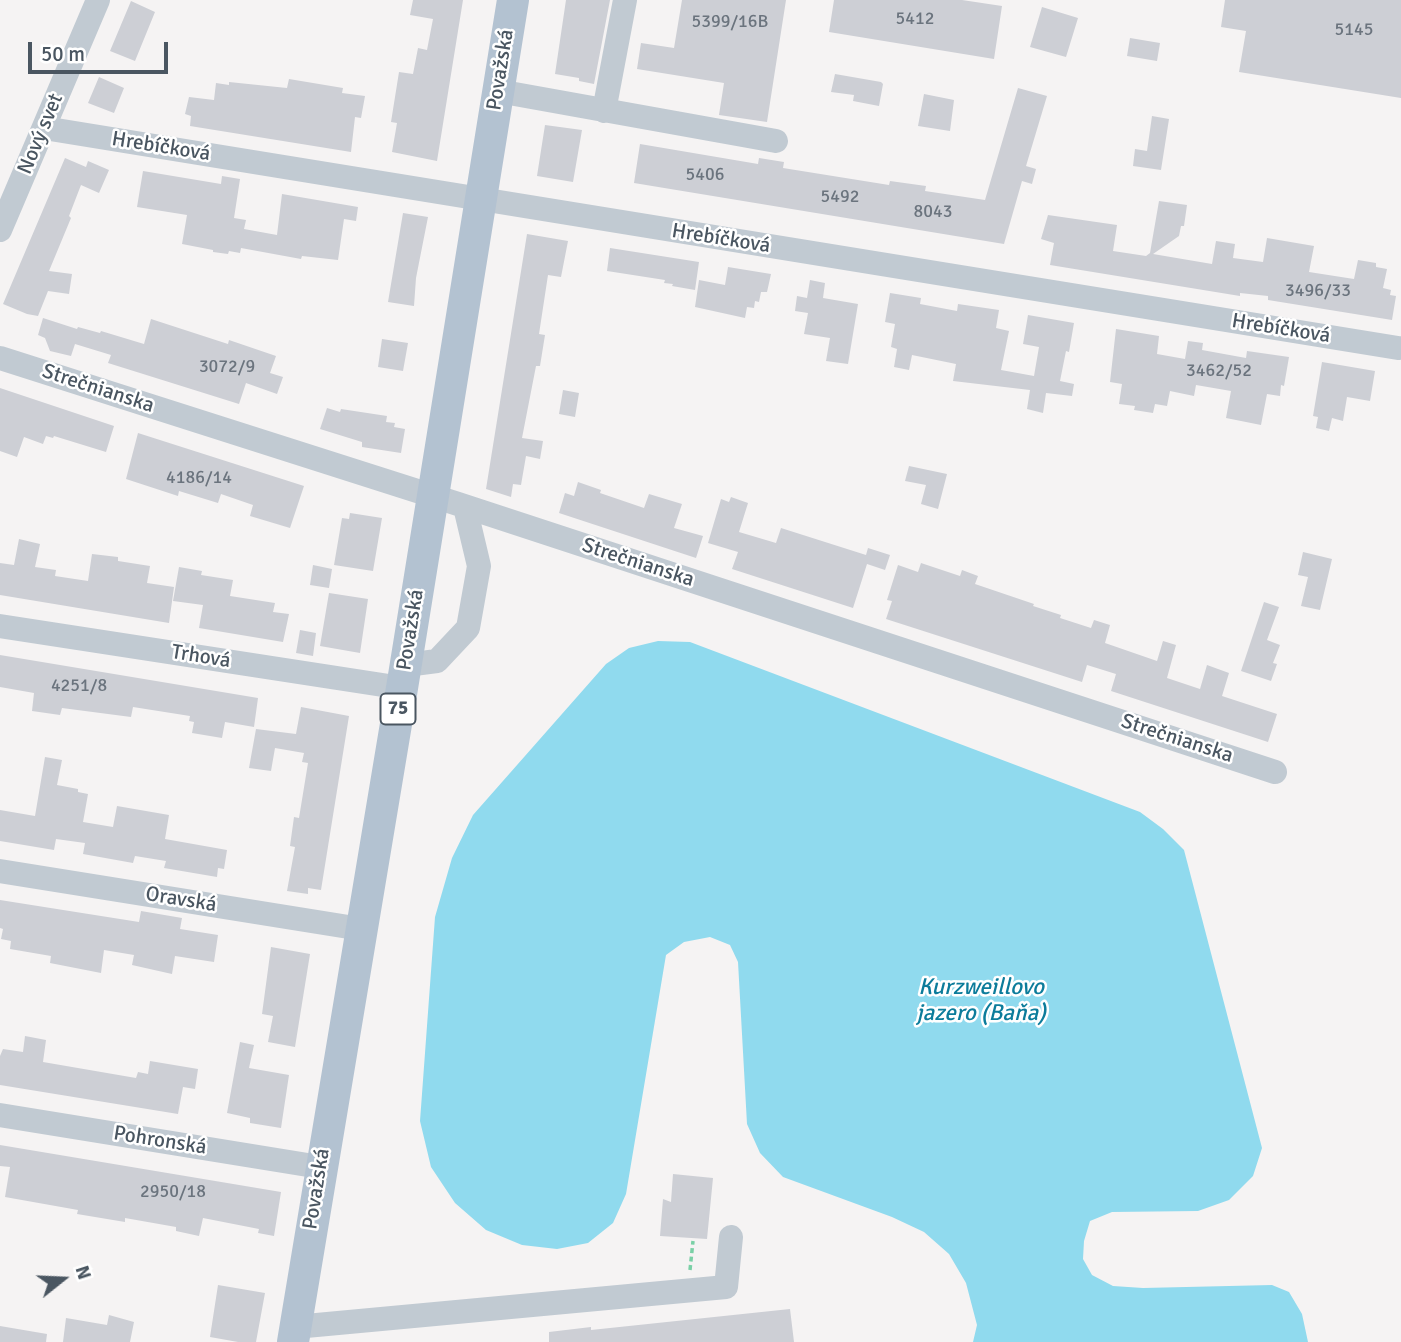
<!DOCTYPE html>
<meta charset="utf-8">
<style>
body{margin:0}
#map{position:relative;width:1401px;height:1342px;overflow:hidden;background:#f5f3f3;font-family:Signika,sans-serif}
canvas{display:block}
.north{position:absolute;left:28px;top:1244px;width:70px;height:70px;-webkit-text-stroke:5px #fff;paint-order:stroke;rotate:72deg;font-size:19px;font-weight:700;line-height:28px;text-align:center;color:#4a5661}
.north::after{content:'';display:block;margin:auto;width:24px;height:32px;background:#4a5661;clip-path:polygon(50% 0,100% 100%,50% 72%,0 100%)}
.scale{position:absolute;left:28px;top:42px;width:140px;height:32px;box-sizing:border-box;border:4px solid #4a5661;border-top:0;padding-left:9px;font-size:21px;line-height:24px;white-space:nowrap;color:#4a5661;-webkit-text-stroke:5px #fff;paint-order:stroke}
</style>
<div id="map">
<canvas width="1401" height="1342"></canvas>
<div class="north">N</div>
<div class="scale">50 m</div>
</div>
<script>
const g = document.querySelector('canvas').getContext('2d');
g.lineJoin = 'round';
function paint(path, color) { g.fillStyle = color; g.fill(path, 'evenodd'); }
const poly = rows => new Path2D(rows.map(r => 'M' + r).join(''));
function strokePath(path, color, width, dash) { g.strokeStyle = color; g.lineWidth = width; g.lineCap = dash ? 'butt' : 'round'; g.setLineDash(dash || []); g.stroke(path); }
function drawText(font, color, halo, rows, align = 'center') {
  g.font = font + ' Signika,sans-serif'; g.lineWidth = 5; g.setLineDash([]); g.textBaseline = 'middle'; g.strokeStyle = halo; g.fillStyle = color; for (const [text, x, y, turn = 0] of rows) {
    g.save(); g.translate(x, y); g.rotate((+turn || 0) * Math.PI / 180); g.textAlign = isNaN(turn) ? turn : align; if (halo) g.strokeText(text, 0, 0); g.fillText(text, 0, 0); g.restore();
  }
}
paint(poly([
 [658,641,690,642,1140,812,1163,829,1184,850,1262,1148,1253,1176,1229,1200,1198,1211,1112,1212,1090,1221,1084,1241,1083,1259,1092,1275,1113,1286,1143,1288,1272,1285,1289,1292,1302,1314,1308,1342,973,1342,977,1325,966,1283,949,1254,924,1232,892,1217,783,1177,760,1153,747,1124,738,962,730,945,710,937,684,942,666,955,626,1194,613,1223,588,1243,557,1249,522,1245,486,1230,455,1203,431,1167,420,1121,435,917,452,858,473,815,606,664,629,648]
]), '#90daee');
paint(poly([
 [413,0,463,0,437,161,392,152,397,123,391,122,399,72,413,74,418,48,427,50,433,19,410,15],
 [566,0,610,0,594,84,579,81,579,78,555,74],
 [682,0,786,0,767,122,719,115,724,83,637,69,641,43,674,48],
 [834,0,962,0,1002,6,994,59,829,32],
 [1225,0,1401,0,1401,98,1239,72,1246,31,1221,27],
 [131,1,155,12,135,61,110,51],
 [1042,7,1078,18,1066,57,1030,47],
 [1130,38,1160,43,1157,61,1127,56],
 [835,74,881,82,883,84,879,106,853,101,854,95,831,92],
 [99,77,124,88,114,113,88,103],
 [289,79,343,88,342,93,365,96,361,118,355,117,351,152,190,126,191,116,185,114,189,97,214,100,216,83,229,85,229,82,287,88],
 [1018,88,1047,96,1026,166,1036,169,1032,184,1022,181,1004,244,634,183,640,144,758,164,759,158,784,162,783,168,889,185,890,181,926,186,925,191,985,200],
 [924,94,954,100,950,131,918,126],
 [1152,116,1169,119,1161,170,1133,166,1135,149,1147,151],
 [545,125,582,130,573,182,537,176],
 [65,158,86,167,88,161,109,170,99,193,81,185,69,216,71,218,49,271,72,274,69,294,48,291,38,316,27,314,3,304],
 [143,171,221,184,222,176,240,179,234,218,246,220,244,229,277,235,282,194,358,207,356,221,344,219,338,260,302,256,301,259,241,248,240,253,229,251,228,254,213,252,213,250,182,244,187,215,137,207],
 [1159,201,1187,205,1184,226,1181,226,1179,236,1153,254,1212,264,1216,241,1235,244,1233,258,1263,262,1267,238,1314,246,1309,272,1354,279,1358,260,1376,263,1376,267,1387,269,1383,288,1391,290,1390,295,1396,296,1392,320,1268,300,1268,296,1240,293,1240,296,1050,265,1054,243,1041,239,1048,215,1117,225,1113,251,1146,256,1150,253],
 [403,213,428,217,416,278,414,306,388,302],
 [527,234,568,241,561,277,548,275,539,334,545,335,540,366,536,366,522,438,543,441,540,459,526,456,521,485,513,484,511,497,486,489],
 [610,248,699,262,695,290,672,286,673,284,664,283,665,280,607,271],
 [728,267,771,274,767,292,761,292,759,302,755,301,754,308,747,307,745,318,695,307,699,280,725,285],
 [810,280,825,283,823,298,858,304,848,364,826,361,830,338,804,334,808,313,795,311,797,296,807,298],
 [890,293,921,298,920,304,957,311,958,304,999,310,996,328,1009,331,1001,370,1034,376,1039,347,1023,344,1028,315,1074,323,1069,352,1066,351,1060,381,1074,384,1072,396,1046,393,1043,413,1027,409,1030,390,953,381,956,364,912,355,909,370,894,367,897,349,891,347,895,324,885,322],
 [43,318,77,329,78,327,100,333,101,331,144,344,151,319,228,344,229,340,276,356,270,373,283,377,277,394,246,383,239,404,108,363,111,355,75,344,71,356,50,351,45,338,38,335],
 [1116,329,1159,336,1157,354,1185,359,1188,341,1203,343,1202,350,1246,358,1247,351,1289,357,1284,386,1281,385,1280,396,1267,394,1261,425,1226,418,1231,391,1196,385,1194,396,1170,391,1167,406,1155,404,1153,413,1134,410,1135,406,1119,404,1122,384,1110,382],
 [382,339,408,343,403,371,378,367],
 [1322,362,1375,371,1370,401,1347,397,1343,421,1332,418,1329,431,1316,428,1318,417,1313,416],
 [0,388,114,426,106,452,54,436,53,438,46,436,43,444,24,437,17,457,0,451],
 [563,390,579,393,575,417,559,414],
 [327,408,340,412,341,409,387,416,386,422,395,423,394,427,405,429,401,453,362,447,362,442,320,429],
 [138,433,304,486,290,528,250,516,253,505,221,494,218,503,179,491,178,496,126,479],
 [909,466,947,474,938,509,921,504,926,485,905,481],
 [578,482,601,490,600,493,644,508,649,494,682,504,674,528,703,536,696,558,559,513,565,493,574,496],
 [731,497,748,503,739,532,776,543,781,528,866,555,868,548,890,555,885,570,867,564,853,608,732,569,738,552,708,543,721,499,729,502],
 [350,513,382,518,373,571,334,565,342,518,349,519],
 [19,539,40,544,35,567,56,570,55,576,88,581,92,554,118,557,118,561,150,566,147,583,174,587,169,623,0,595,0,563,14,565],
 [1303,552,1332,559,1320,610,1301,606,1308,577,1298,575],
 [921,563,960,576,962,570,978,576,975,584,1034,604,1033,606,1061,615,1060,618,1091,628,1094,620,1110,625,1105,643,1157,661,1163,641,1176,645,1167,678,1200,689,1207,665,1229,673,1222,696,1277,714,1268,742,1111,691,1116,674,1087,665,1082,682,886,619,892,601,887,600,898,565,918,572],
 [313,565,332,569,329,588,310,585],
 [179,567,202,571,201,575,233,580,230,596,275,603,273,612,289,614,283,642,199,628,203,605,173,601],
 [329,593,368,599,360,653,320,646],
 [1264,602,1279,607,1267,640,1280,645,1273,663,1277,664,1271,681,1241,671],
 [300,630,316,633,313,656,296,653],
 [0,655,258,698,254,727,225,722,222,738,192,733,194,722,189,721,190,716,133,707,131,717,62,708,60,715,32,711,34,693,0,687],
 [301,707,349,716,321,890,308,888,308,894,287,891,295,847,290,846,294,817,299,818,308,763,302,762,304,753,275,748,271,771,249,768,256,729,296,734],
 [45,757,62,760,57,785,78,789,78,792,88,794,83,822,113,827,117,806,169,815,165,839,227,850,224,869,218,868,217,877,164,868,166,861,135,856,133,863,83,854,85,843,56,839,54,850,0,841,0,810,35,816],
 [0,900,139,922,141,911,182,918,180,929,218,935,214,962,175,956,172,974,132,965,134,955,104,950,101,973,50,963,51,956,10,949,11,941,1,939,3,929,0,928],
 [271,947,310,954,295,1047,268,1042,273,1016,262,1014],
 [25,1036,46,1040,43,1062,136,1078,138,1072,148,1074,150,1061,198,1069,195,1089,183,1087,178,1114,0,1085,0,1056,3,1049,23,1052],
 [240,1042,254,1045,249,1068,289,1075,281,1128,250,1123,250,1118,227,1113],
 [0,1145,281,1192,274,1236,258,1233,259,1229,203,1218,199,1236,176,1231,176,1227,125,1218,125,1222,77,1214,78,1210,5,1197,10,1167,0,1166],
 [673,1174,713,1178,707,1239,660,1236,663,1199,671,1202],
 [218,1285,265,1293,256,1342,238,1342,210,1337],
 [790,1309,794,1342,549,1342,549,1332,591,1327,591,1330],
 [109,1315,134,1322,130,1342,63,1342,66,1318,107,1325],
 [0,1326,47,1334,46,1342,0,1342]
]), '#cdcfd5');
strokePath(poly([
 [690,1270,693,1241]
]), '#7ad0a6', 3.5, [5, 3.5]);
strokePath(poly([
 [498,91,776,141],
 [604,111,625,0],
 [44,128,1398,348],
 [0,230,98,0],
 [0,358,458,504,1275,772],
 [0,626,402,688],
 [406,665,437,661,468,628,479,566,465,507],
 [0,871,361,929],
 [0,1115,320,1167],
 [295,1327,726,1287,731,1237]
]), '#c1cad2', 24);
strokePath(poly([
 [293,1342,402,688,513,0]
]), '#b3c2d1', 32);
drawText('18px', '#6b747e', null, [
 ["5412",915,19],
 ["5399/16B",730,22],
 ["5145",1354,30],
 ["5406",705,175],
 ["5492",840,197],
 ["8043",933,212],
 ["3496/33",1318,291],
 ["3072/9",227,367],
 ["3462/52",1219,371],
 ["4186/14",199,478],
 ["4251/8",79,686],
 ["2950/18",173,1192]
]);
for (const [x, y, w] of [
 [398,709,35]
]) { const box = new Path2D(); box.roundRect(x - w / 2, y - 15.5, w, 31, 5); g.fillStyle = '#fff'; g.fill(box); strokePath(box, '#4a5661', 2); }
drawText('bold 19px', '#4a5661', null, [
 ["75",398,709]
]);
drawText('21px', '#4a5661', '#fff', [
 ["Považská",501,70,-81],
 ["Nový svet",41,134,-67],
 ["Hrebíčková",161,147,9],
 ["Hrebíčková",721,239,9],
 ["Hrebíčková",1281,329,9],
 ["Strečnianska",98,389,18],
 ["Strečnianska",638,563,18],
 ["Považská",411,630,-81],
 ["Trhová",201,657,9],
 ["Strečnianska",1177,739,18],
 ["Oravská",181,900,9],
 ["Pohronská",160,1141,9],
 ["Považská",317,1189,-81]
]);
drawText('italic 23px', '#0c7c9b', '#fff', [
 ["Kurzweillovo",981,988],
 ["jazero (Baňa)",981,1014]
]);
</script>
